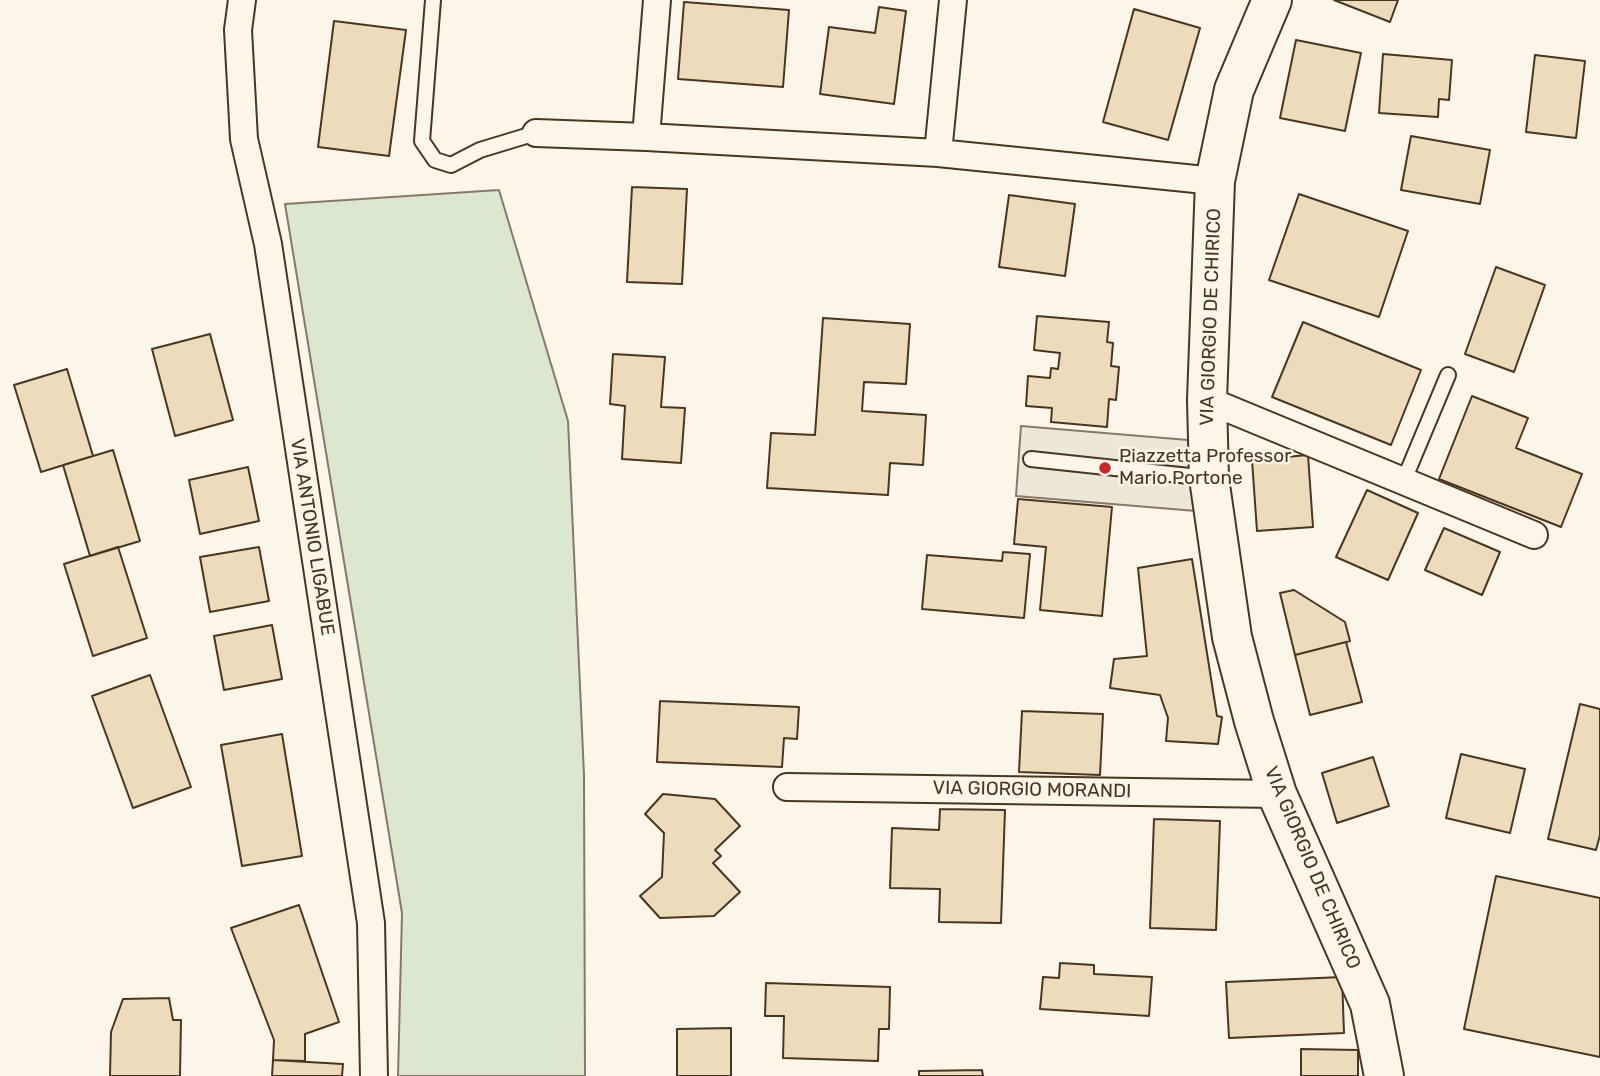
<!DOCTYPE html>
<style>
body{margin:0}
canvas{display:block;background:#fbf6e9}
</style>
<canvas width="1600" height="1076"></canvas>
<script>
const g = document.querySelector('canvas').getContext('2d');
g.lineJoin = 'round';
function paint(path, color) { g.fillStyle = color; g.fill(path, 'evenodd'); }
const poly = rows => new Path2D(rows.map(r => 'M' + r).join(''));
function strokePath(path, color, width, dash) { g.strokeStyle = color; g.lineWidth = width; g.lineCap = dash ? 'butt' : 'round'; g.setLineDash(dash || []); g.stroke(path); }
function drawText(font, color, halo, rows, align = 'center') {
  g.font = font + ' Rubik,sans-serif'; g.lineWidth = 5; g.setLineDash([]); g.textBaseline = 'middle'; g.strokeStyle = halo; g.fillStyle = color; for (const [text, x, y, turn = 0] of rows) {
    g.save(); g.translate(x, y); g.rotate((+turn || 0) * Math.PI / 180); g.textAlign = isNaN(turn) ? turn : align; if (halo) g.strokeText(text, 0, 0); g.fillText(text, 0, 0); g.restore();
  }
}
const green = poly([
 [499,190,568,421,584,775,585,1076,398,1076,402,913,285,204,499,190]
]);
paint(green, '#dce7d0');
strokePath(green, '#887966', 2);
const parking = poly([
 [1021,426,1188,440,1196,511,1016,496,1021,426]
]);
paint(parking, '#ede7d9');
strokePath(parking, '#887966', 2);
const building = poly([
 [1334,0,1398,0,1390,22,1334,0],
 [684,2,789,10,783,87,678,79,684,2],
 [879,7,906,11,894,104,820,94,829,27,875,33,879,7],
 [1134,9,1200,28,1168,140,1103,122,1134,9],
 [334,21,406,30,389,156,318,147,334,21],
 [1296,40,1361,53,1345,131,1280,118,1296,40],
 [1383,54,1452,60,1449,100,1439,99,1438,117,1379,113,1383,54],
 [1535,55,1585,61,1576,138,1526,132,1535,55],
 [1411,136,1490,150,1480,204,1401,190,1411,136],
 [632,187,687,189,682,284,627,282,632,187],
 [1299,194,1408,231,1379,317,1269,280,1299,194],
 [1009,195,1075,204,1065,276,999,267,1009,195],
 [1496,267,1545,285,1514,372,1465,354,1496,267],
 [1037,316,1109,322,1107,342,1113,343,1111,366,1119,367,1116,400,1109,399,1107,427,1051,422,1052,408,1026,406,1028,376,1050,378,1051,368,1058,369,1060,353,1034,350,1037,316],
 [823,318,910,324,906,384,864,382,862,411,926,415,923,465,890,463,888,495,767,488,771,433,815,435,823,318],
 [1303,322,1421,370,1391,445,1272,397,1303,322],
 [210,334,233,420,175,436,152,349,210,334],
 [613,354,665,357,661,407,685,408,681,463,622,459,625,406,610,404,613,354],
 [67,369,93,456,41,472,14,385,67,369],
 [1472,396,1528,418,1516,448,1582,474,1561,527,1439,479,1472,396],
 [113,450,140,541,90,556,63,465,113,450],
 [1308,455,1313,527,1257,531,1252,460,1308,455],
 [248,467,259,521,200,534,189,480,248,467],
 [1367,490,1418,513,1388,580,1336,557,1367,490],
 [1018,499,1112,507,1102,616,1040,610,1046,547,1014,544,1018,499],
 [1444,528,1500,552,1482,595,1425,570,1444,528],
 [118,547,147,638,93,656,64,564,118,547],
 [259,547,269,601,210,612,200,557,259,547],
 [1003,552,1030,554,1024,618,922,609,927,555,1002,561,1003,552],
 [1192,559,1217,716,1222,717,1218,744,1166,741,1168,718,1160,695,1110,688,1114,659,1147,656,1138,568,1192,559],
 [1294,590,1345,622,1350,641,1295,655,1280,593,1294,590],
 [272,625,282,679,224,690,214,636,272,625],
 [1346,642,1362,702,1310,715,1295,655,1346,642],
 [150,675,191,787,133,808,92,696,150,675],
 [660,701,799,707,797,739,784,738,782,767,657,762,660,701],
 [1580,704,1600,709,1600,835,1596,850,1548,839,1580,704],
 [1022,711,1103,714,1100,775,1019,772,1022,711],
 [282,734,302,856,242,866,221,745,282,734],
 [1461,754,1525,769,1510,833,1446,818,1461,754],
 [1373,757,1389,806,1337,823,1322,773,1373,757],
 [663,794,715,799,740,826,715,850,721,856,713,863,740,892,714,916,660,918,640,896,662,877,664,833,645,814,663,794],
 [940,809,1005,810,1001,923,939,922,940,889,890,888,892,828,939,830,940,809],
 [1154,819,1220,821,1216,930,1150,928,1154,819],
 [1496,876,1600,898,1600,1057,1464,1029,1496,876],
 [299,905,339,1022,305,1034,305,1061,273,1060,274,1040,231,928,299,905],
 [1060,963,1094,965,1094,974,1152,977,1149,1016,1040,1009,1043,977,1059,978,1060,963],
 [1342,977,1344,1033,1229,1038,1226,982,1342,977],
 [766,983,890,987,889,1029,879,1029,878,1061,783,1058,784,1016,765,1016,766,983],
 [169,998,173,1020,181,1020,180,1076,110,1076,111,1032,123,999,169,998],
 [731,1028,731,1076,677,1076,677,1029,731,1028],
 [1301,1049,1358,1050,1358,1076,1301,1076,1301,1049],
 [273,1060,343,1064,342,1076,272,1076,273,1060],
 [982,1070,983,1076,919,1076,919,1071,982,1070]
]);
paint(building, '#ecdcbc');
strokePath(building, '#4a3520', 2);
const service = poly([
 [433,0,422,141,435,160,451,165,480,150,536,133],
 [1031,459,1208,478],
 [1404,480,1448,375]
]);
const minor = poly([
 [242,0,238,30,244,139,268,244,371,923,374,1076],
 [536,133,646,137,938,153,1215,181],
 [646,137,657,0],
 [938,153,953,0],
 [1207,400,1534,535],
 [787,787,1277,794]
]);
const secondary = poly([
 [1272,0,1234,90,1215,181,1207,400,1209,478,1232,637,1254,721,1277,794,1370,1004,1384,1076]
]);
strokePath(service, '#4a3520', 18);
strokePath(minor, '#4a3520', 30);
strokePath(secondary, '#4a3520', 42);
strokePath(service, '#fbf6e9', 14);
strokePath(minor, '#fbf6e9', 26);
strokePath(secondary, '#fbf6e9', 38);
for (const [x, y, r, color] of [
 [1105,468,7,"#c62828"]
]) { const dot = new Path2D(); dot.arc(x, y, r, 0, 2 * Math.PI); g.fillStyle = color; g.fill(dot); strokePath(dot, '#fbf6e9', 2.5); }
drawText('19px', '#4a3520', '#fbf6e9', [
 ["VIA GIORGIO DE CHIRICO",1211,317,-88],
 ["VIA ANTONIO LIGABUE",312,537,81],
 ["VIA GIORGIO MORANDI",1032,790,1],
 ["VIA GIORGIO DE CHIRICO",1312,868,67]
]);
drawText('19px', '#4a3520', '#fbf6e9', [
 ["Piazzetta Professor",1119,457],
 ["Mario Portone",1119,479]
], 'left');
</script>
